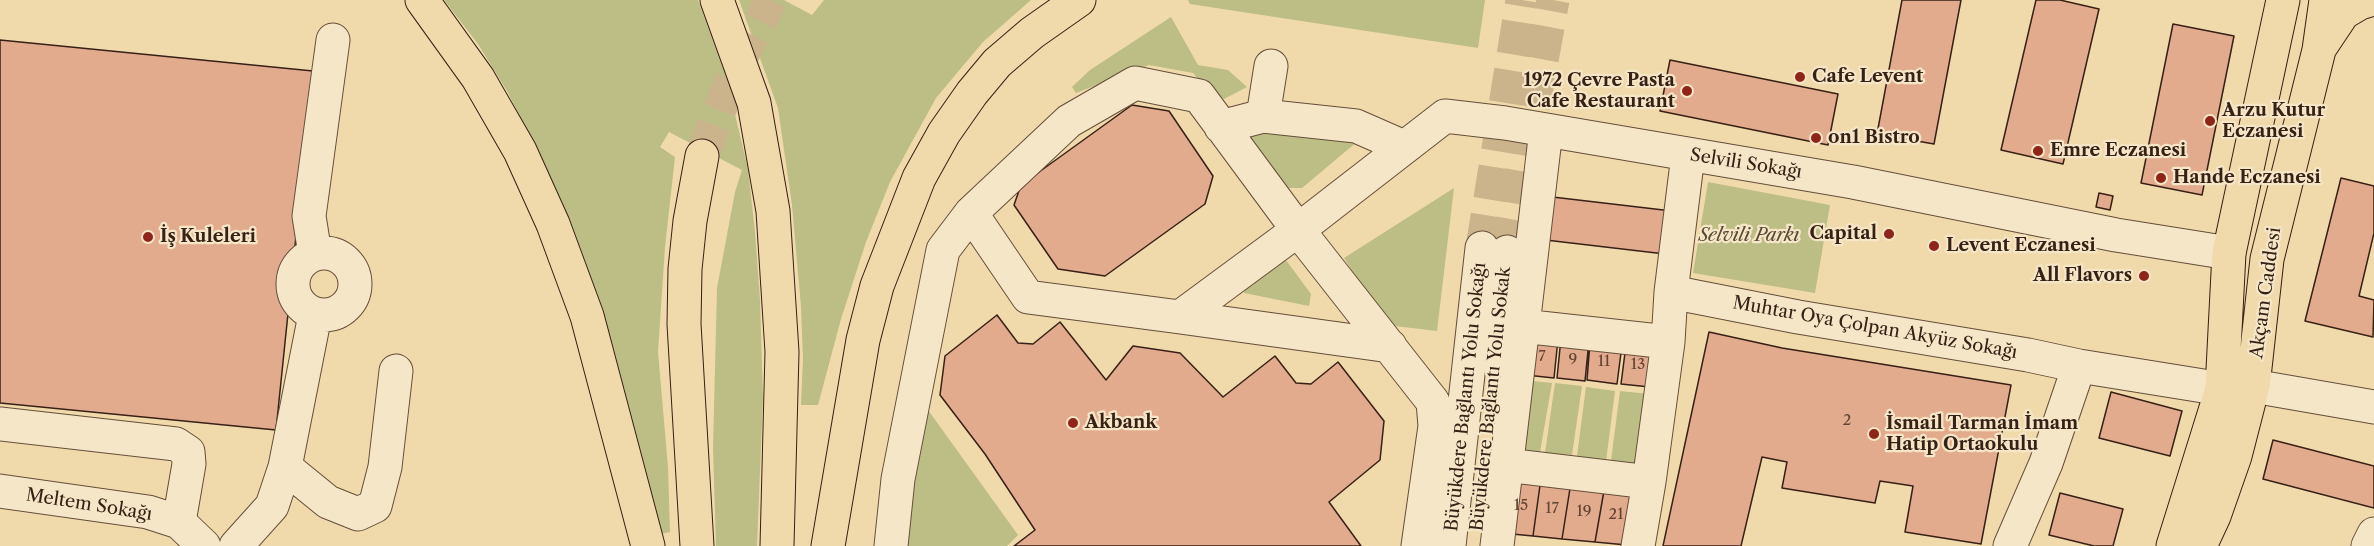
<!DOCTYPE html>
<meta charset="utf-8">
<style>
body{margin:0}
canvas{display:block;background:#f0d9aa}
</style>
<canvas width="2374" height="546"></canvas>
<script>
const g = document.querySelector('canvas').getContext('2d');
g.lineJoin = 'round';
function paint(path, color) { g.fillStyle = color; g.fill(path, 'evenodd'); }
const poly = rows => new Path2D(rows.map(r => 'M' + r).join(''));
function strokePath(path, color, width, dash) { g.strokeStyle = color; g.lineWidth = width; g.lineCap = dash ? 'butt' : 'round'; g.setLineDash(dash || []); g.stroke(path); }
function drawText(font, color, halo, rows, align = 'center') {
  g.font = font + ' "Libre Caslon Text",serif'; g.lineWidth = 4.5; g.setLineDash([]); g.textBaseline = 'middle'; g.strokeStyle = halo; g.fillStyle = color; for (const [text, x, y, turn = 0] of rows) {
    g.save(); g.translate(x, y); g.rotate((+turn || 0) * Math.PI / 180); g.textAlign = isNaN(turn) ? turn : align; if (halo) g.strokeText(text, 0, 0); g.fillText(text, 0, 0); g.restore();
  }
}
paint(poly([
 [444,0,698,0,726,77,748,169,755,232,760,300,763,397,757,546,716,546,713,448,717,288,735,192,742,170,669,132,660,147,675,157,665,247,658,352,668,467,670,532,660,534,578,252,550,176,507,91,478,44],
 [739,0,784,0,812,15,824,0,1031,0,983,42,936,98,890,182,866,242,841,319,818,405,801,405,803,359,801,307,792,205,778,108],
 [1188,0,1485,0,1478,48,1190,4],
 [1171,17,1198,65,1228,70,1247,87,1224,99,1210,93,1193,73,1149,65,1076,93,1072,87,1090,70],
 [1250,125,1358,141,1302,188,1283,188,1247,138],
 [1708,182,1830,205,1815,293,1693,273],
 [1454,188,1437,331,1386,325,1344,258],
 [1283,256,1311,294,1309,306,1244,293,1246,283],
 [1524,380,1552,383,1540,452,1515,451],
 [1555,383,1582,386,1572,455,1545,453],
 [1586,387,1615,391,1606,461,1577,456],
 [1620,391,1649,394,1638,465,1611,461],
 [923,403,1018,535,1007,546,903,546]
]), '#bdbe86');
const building = poly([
 [1902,0,1961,0,1934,144,1877,134,1902,0],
 [2036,0,2060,0,2099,9,2063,164,2001,150,2036,0],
 [2173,24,2234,36,2202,195,2141,183,2173,24],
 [0,40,313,71,276,430,0,403,0,40],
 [1670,60,1838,94,1828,145,1660,111,1670,60],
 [1132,105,1169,111,1213,176,1205,204,1105,276,1058,269,1014,205,1021,185,1132,105],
 [2341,178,2374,186,2374,233,2359,296,2374,300,2373,337,2305,321,2341,178],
 [2099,193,2113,196,2110,210,2096,207,2099,193],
 [1544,196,1672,211,1665,254,1537,239,1544,196],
 [997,315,1018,343,1033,344,1060,322,1106,380,1133,346,1180,353,1223,397,1275,356,1296,383,1311,384,1338,362,1384,421,1380,460,1329,502,1361,546,1014,546,1035,530,985,454,940,395,945,356,997,315],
 [1709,332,1782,348,2011,385,1981,544,1905,532,1913,486,1880,481,1875,503,1782,488,1787,462,1762,457,1741,546,1663,546,1709,332],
 [1530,336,1558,339,1554,378,1526,375,1530,336],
 [1561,338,1589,341,1585,381,1557,378,1561,338],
 [1590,342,1622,345,1617,384,1587,380,1590,342],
 [1626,345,1655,347,1650,387,1621,384,1626,345],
 [2111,392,2182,411,2170,456,2099,438,2111,392],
 [2273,440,2374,466,2374,508,2263,479,2273,440],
 [1509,474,1541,478,1533,536,1502,533,1509,474],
 [1541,478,1571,482,1562,539,1533,536,1541,478],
 [1571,482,1605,485,1595,542,1562,539,1571,482],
 [1605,485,1635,488,1627,545,1595,542,1605,485],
 [2060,493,2123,509,2113,546,2094,546,2049,535,2060,493]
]);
paint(building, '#e3ab8e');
strokePath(building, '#372015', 1.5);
strokePath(poly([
 [1482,248,1522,0],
 [1507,252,1553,0]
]), '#cbb48c', 33, [33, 16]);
strokePath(poly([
 [702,156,736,68,771,0]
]), '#cbb48c', 33, [33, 16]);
const minor = poly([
 [1263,116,1271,66],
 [1221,127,1263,116,1356,126,1404,147],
 [971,213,1028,297,1180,317,1298,230,1445,116,1505,123,1853,182,2116,235,2229,253],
 '293 284a31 31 0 1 1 62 0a31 31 0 1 1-62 0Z',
 [315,254,309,216,333,40],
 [1671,292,1798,317,2028,355,2079,366,2222,389,2253,386,2374,407],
 [1180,317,1390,346],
 [1522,326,1668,342],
 [1495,359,1507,252],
 [0,424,176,444,188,452,189,464,179,522],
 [1506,465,1649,482],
 [285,467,328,502,358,514,375,506,385,467,396,371],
 [0,491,148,512,179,522,204,546],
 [236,546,272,506,285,467,315,315],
 [891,546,898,479,943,250,971,213,1069,121,1135,83,1199,96,1298,230,1433,402,1435,426,1418,546],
 [1449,546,1482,248],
 [1497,546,1546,130],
 [1638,546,1649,482,1668,342,1671,292,1688,155],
 [2010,546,2046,463,2079,366],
 [2368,546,2374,534]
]);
const major = poly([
 [2321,46,2343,13,2360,3,2370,0],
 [2173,546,2222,389,2229,253,2283,0],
 [2200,546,2214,516,2235,456,2253,386,2267,259,2319,50,2326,0]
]);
const highway = poly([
 [422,0,478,78,520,151,553,224,587,316,648,546],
 [717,0,754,103,773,211,782,352,777,546],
 [697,546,684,324,685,269,690,221,702,156],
 [828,546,863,340,877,286,919,178,944,133,972,93,997,63,1032,33,1079,0]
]);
strokePath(minor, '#654e3a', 35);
strokePath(major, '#372015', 35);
strokePath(highway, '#372015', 35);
strokePath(minor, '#f5e6c8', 33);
strokePath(major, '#f0d9aa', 33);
strokePath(highway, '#f0d9aa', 33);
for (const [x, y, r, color] of [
 [1800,77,6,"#8f2418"],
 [1687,91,6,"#8f2418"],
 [2210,121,6,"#8f2418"],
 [1816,138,6,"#8f2418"],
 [2038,151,6,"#8f2418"],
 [2161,178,6,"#8f2418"],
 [1889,234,6,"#8f2418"],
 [148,237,6,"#8f2418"],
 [1934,246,6,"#8f2418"],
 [2144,276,6,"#8f2418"],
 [1073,423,6,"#8f2418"],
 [1874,434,6,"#8f2418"]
]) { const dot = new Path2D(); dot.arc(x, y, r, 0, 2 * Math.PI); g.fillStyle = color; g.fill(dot); strokePath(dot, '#f5e6c8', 2); }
drawText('15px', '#624333', null, [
 ["7",1542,357],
 ["9",1573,360],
 ["11",1604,362],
 ["13",1638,365],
 ["2",1847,421],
 ["15",1521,506],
 ["17",1552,509],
 ["19",1584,512],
 ["21",1616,515]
]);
drawText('bold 18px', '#372015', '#f5e6c8', [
 ["Cafe Levent",1812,77],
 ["1972 Çevre Pasta",1675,81,"right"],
 ["Cafe Restaurant",1675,102,"right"],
 ["Arzu Kutur",2222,111],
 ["Eczanesi",2222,132],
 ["on1 Bistro",1828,138],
 ["Emre Eczanesi",2050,151],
 ["Hande Eczanesi",2173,178],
 ["Capital",1877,234,"right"],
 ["İş Kuleleri",160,237],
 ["Levent Eczanesi",1946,246],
 ["All Flavors",2132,276,"right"],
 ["Akbank",1085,423],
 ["İsmail Tarman İmam",1886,424],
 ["Hatip Ortaokulu",1886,445]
], 'left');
drawText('18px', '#372015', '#f5e6c8', [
 ["Selvili Sokağı",1746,164,9],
 ["Akçam Caddesi",2266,293,-82],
 ["Muhtar Oya Çolpan Akyüz Sokağı",1875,328,10],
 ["Büyükdere Bağlantı Yolu Sokağı",1466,397,-84],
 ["Büyükdere Bağlantı Yolu Sokak",1491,399,-84],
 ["Meltem Sokağı",89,505,9]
]);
drawText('italic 18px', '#584831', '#f5e6c8', [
 ["Selvili Parkı",1749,236]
]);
</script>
